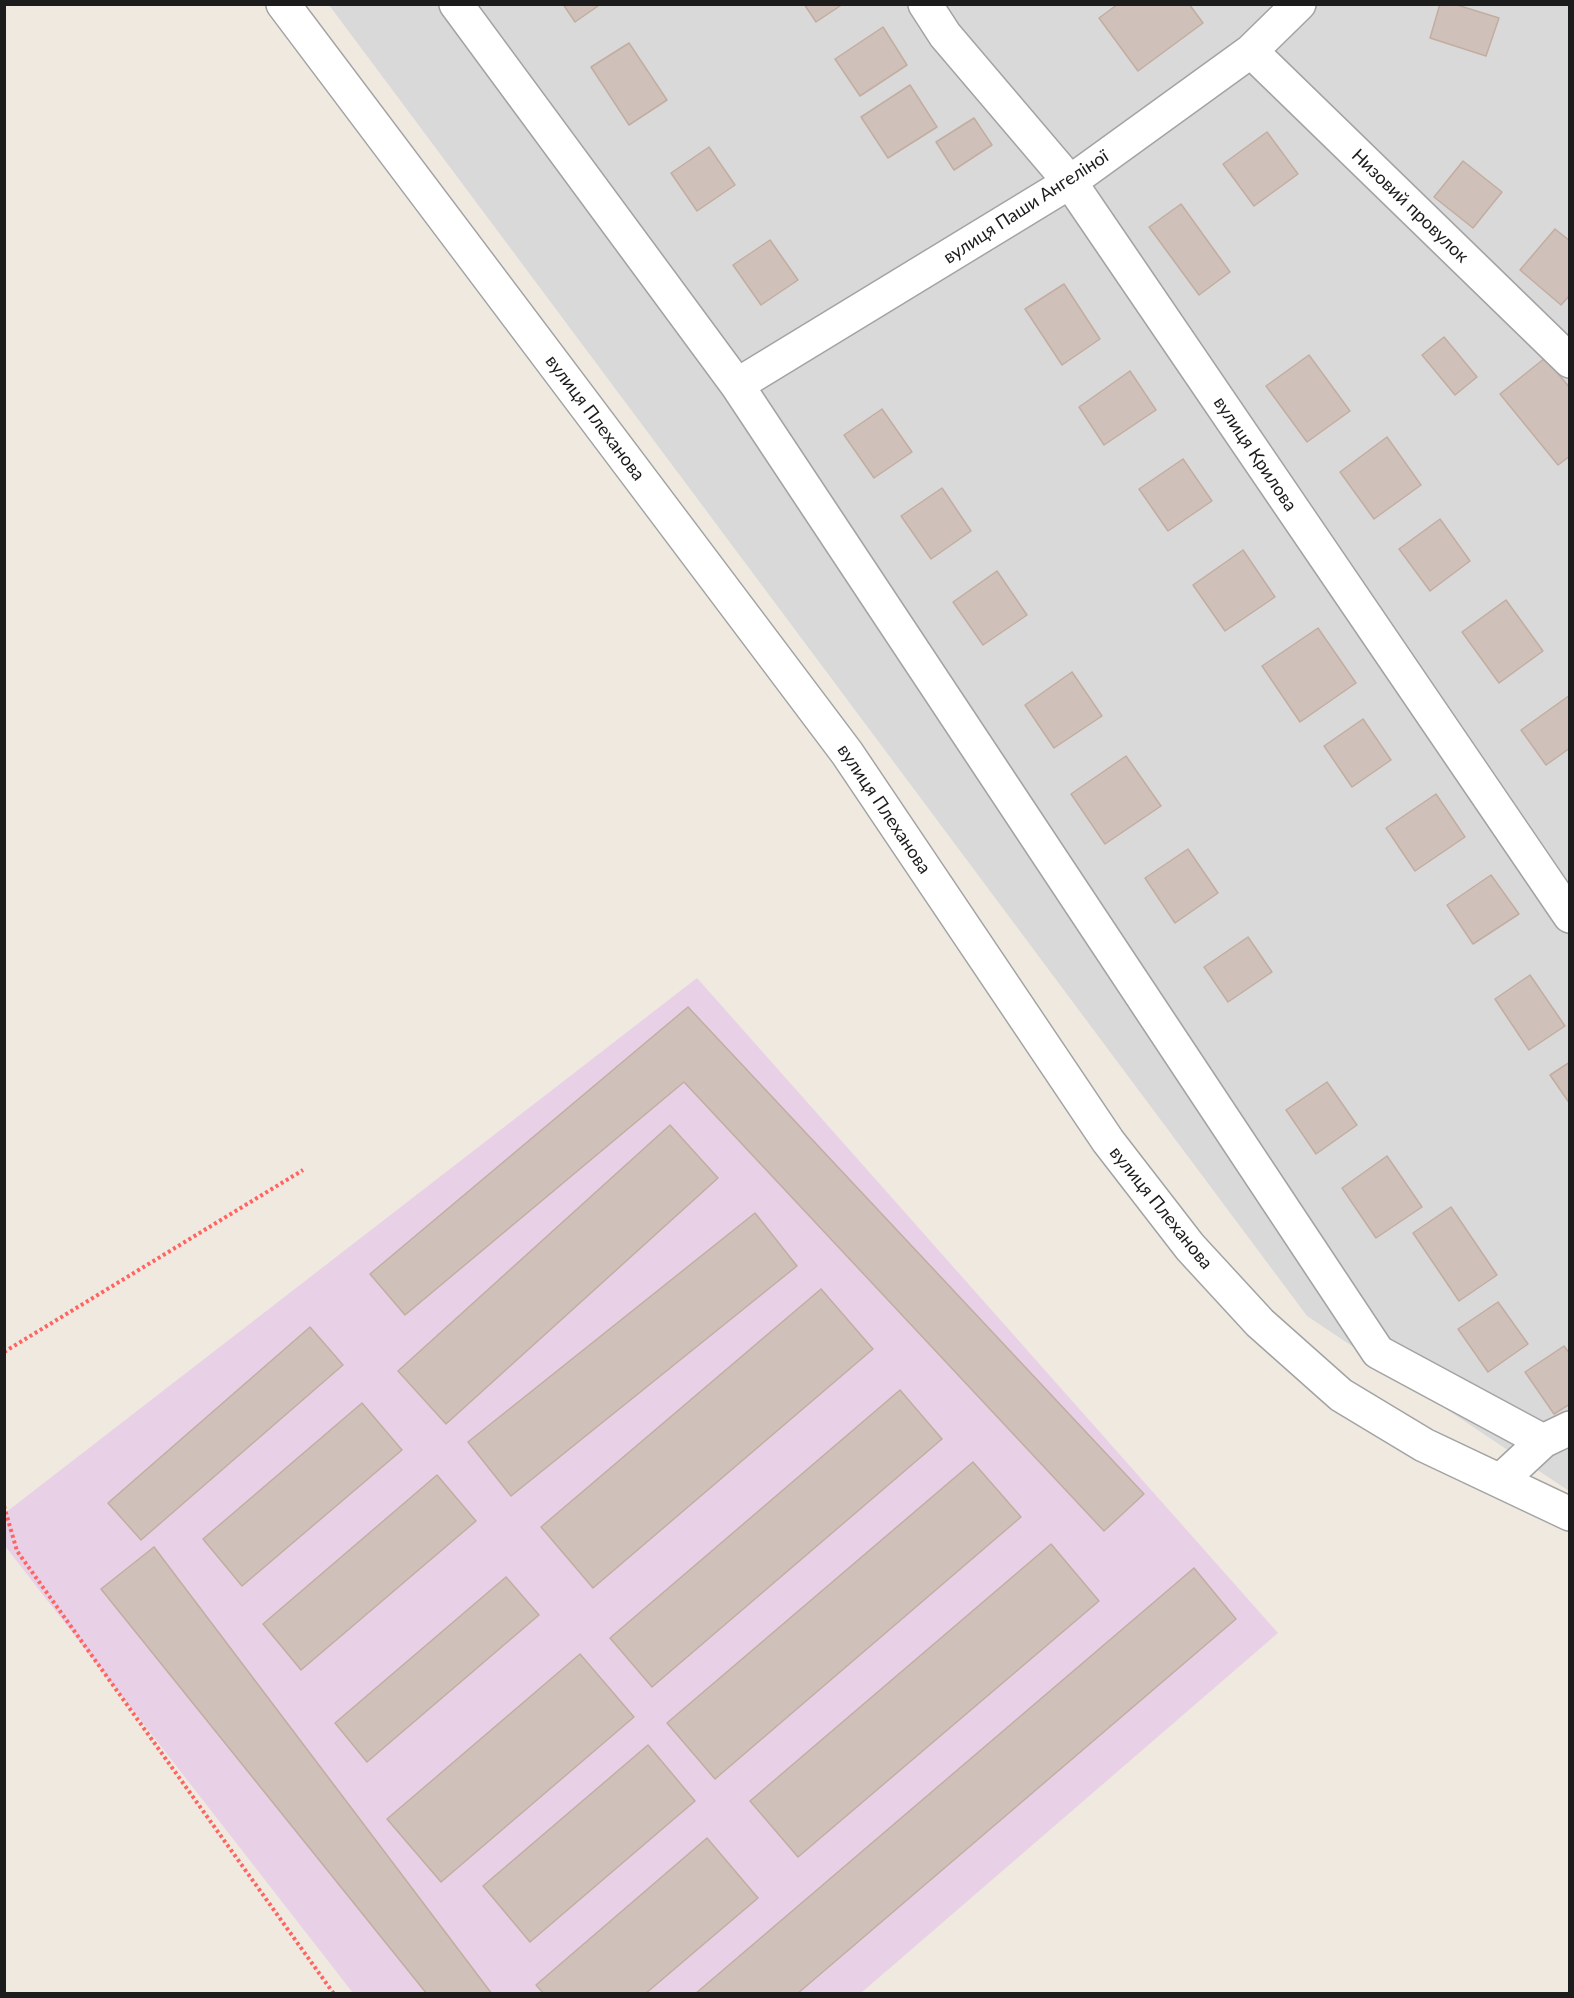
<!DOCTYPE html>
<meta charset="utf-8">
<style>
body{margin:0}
#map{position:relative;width:1574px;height:1998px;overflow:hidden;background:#efe9e0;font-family:Lato,sans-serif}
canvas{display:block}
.frame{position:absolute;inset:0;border:6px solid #1c1c1c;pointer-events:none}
</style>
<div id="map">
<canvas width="1574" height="1998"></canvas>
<div class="frame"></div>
</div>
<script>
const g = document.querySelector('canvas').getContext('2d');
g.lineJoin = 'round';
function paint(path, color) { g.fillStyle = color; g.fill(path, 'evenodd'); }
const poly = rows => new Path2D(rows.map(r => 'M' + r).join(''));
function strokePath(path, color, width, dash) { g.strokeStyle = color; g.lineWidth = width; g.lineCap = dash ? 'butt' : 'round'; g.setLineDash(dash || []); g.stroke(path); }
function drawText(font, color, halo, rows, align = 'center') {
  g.font = font + ' Lato,sans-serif'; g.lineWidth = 4.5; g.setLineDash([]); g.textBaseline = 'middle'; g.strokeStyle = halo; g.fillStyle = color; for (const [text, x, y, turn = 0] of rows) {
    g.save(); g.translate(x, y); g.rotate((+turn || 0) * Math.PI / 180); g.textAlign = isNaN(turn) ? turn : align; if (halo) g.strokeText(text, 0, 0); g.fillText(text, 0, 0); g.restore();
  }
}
paint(poly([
 [329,5,1569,5,1569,1491,1307,1316]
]), '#dad9d9');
paint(poly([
 [697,978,1278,1633,861,1993,353,1993,5,1546,5,1513]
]), '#e8d1e6');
const building = poly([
 [563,4,597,4,598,6,575,22,563,4],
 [804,4,843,4,816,22,804,4],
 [1118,4,1189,4,1203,23,1138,71,1099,18,1118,4],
 [1440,4,1454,4,1499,18,1486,56,1430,38,1440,4],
 [883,27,907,65,860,96,835,59,883,27],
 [629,43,667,100,629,125,591,67,629,43],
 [910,85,937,127,888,158,861,117,910,85],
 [974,118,992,145,954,170,936,142,974,118],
 [1267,132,1298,174,1254,206,1223,164,1267,132],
 [709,147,735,185,697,211,671,173,709,147],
 [1463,161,1502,192,1473,228,1434,197,1463,161],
 [1181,204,1230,272,1199,295,1149,227,1181,204],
 [1555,229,1570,241,1570,295,1561,305,1520,270,1555,229],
 [770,240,798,280,761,305,733,265,770,240],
 [1064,284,1100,339,1062,365,1025,309,1064,284],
 [1444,337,1477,377,1455,395,1422,355,1444,337],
 [1309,355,1350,411,1307,442,1266,386,1309,355],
 [1545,358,1570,388,1570,456,1558,465,1500,394,1545,358],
 [1130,371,1156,410,1104,445,1079,407,1130,371],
 [882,409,912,452,874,478,844,435,882,409],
 [1387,437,1421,485,1374,519,1340,472,1387,437],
 [1183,459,1212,501,1168,531,1139,489,1183,459],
 [942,488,971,531,931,559,901,516,942,488],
 [1440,519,1470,561,1430,591,1399,549,1440,519],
 [1243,550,1275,597,1225,631,1193,585,1243,550],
 [997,571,1027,615,983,645,953,602,997,571],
 [1506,600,1543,651,1499,683,1462,632,1506,600],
 [1318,628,1356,683,1300,722,1262,666,1318,628],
 [1072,672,1102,716,1054,748,1025,705,1072,672],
 [1570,695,1570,748,1546,765,1521,730,1570,695],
 [1363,719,1391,760,1352,787,1324,746,1363,719],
 [1126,756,1161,806,1105,844,1071,794,1126,756],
 [1436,794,1465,837,1415,871,1386,828,1436,794],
 [1188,849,1218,893,1175,923,1145,878,1188,849],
 [1491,875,1519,914,1473,944,1447,905,1491,875],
 [1248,937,1272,972,1228,1002,1204,967,1248,937],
 [1530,975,1565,1026,1529,1050,1495,999,1530,975],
 [688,1007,1144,1494,1104,1531,684,1082,405,1315,370,1274,688,1007],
 [1570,1062,1570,1104,1550,1075,1570,1062],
 [1327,1082,1357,1125,1316,1154,1286,1110,1327,1082],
 [670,1125,718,1178,446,1424,398,1371,670,1125],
 [1387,1156,1422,1207,1376,1238,1342,1188,1387,1156],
 [1451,1207,1497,1275,1459,1301,1413,1233,1451,1207],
 [755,1213,797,1266,511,1496,468,1442,755,1213],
 [821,1289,873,1349,593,1588,541,1527,821,1289],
 [1498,1302,1528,1344,1488,1372,1458,1329,1498,1302],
 [310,1327,343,1365,141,1540,108,1503,310,1327],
 [1564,1346,1570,1354,1570,1404,1554,1414,1525,1372,1564,1346],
 [900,1390,942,1439,652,1687,610,1638,900,1390],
 [362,1403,402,1450,242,1586,203,1539,362,1403],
 [973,1462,1021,1517,715,1779,667,1723,973,1462],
 [437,1475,476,1521,301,1670,263,1624,437,1475],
 [1051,1544,1099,1601,798,1857,750,1801,1051,1544],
 [154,1547,492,1994,427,1994,101,1589,154,1547],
 [1194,1568,1236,1619,797,1994,695,1994,1194,1568],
 [506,1577,539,1615,367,1762,335,1723,506,1577],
 [580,1654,634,1717,441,1882,387,1819,580,1654],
 [648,1745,695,1801,530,1942,483,1886,648,1745],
 [707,1838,758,1898,645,1994,544,1994,536,1985,707,1838]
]);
paint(building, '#cfc1b9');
strokePath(building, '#c2ada1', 1.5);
const minor = poly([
 [283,4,847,753,1108,1141,1190,1247,1260,1323,1341,1395,1424,1445,1570,1514],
 [456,4,737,385,1378,1352,1543,1441],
 [925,4,945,35,1070,182,1570,916],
 [1251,51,1570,361],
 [737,385,1070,182,1251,51,1299,4],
 [1500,1481,1543,1441,1570,1428]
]);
strokePath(minor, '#a3a3a3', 36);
strokePath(poly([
 [4,1352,303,1170],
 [4,1506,17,1551,334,1994]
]), '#ff6460', 4, [3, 3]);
strokePath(minor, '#fff', 33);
drawText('18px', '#1c1c1c', '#fff', [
 ["Низовий провулок",1410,206,44],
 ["вулиця Паши Ангеліної",1026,207,-33],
 ["вулиця Плеханова",595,418,53],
 ["вулиця Крилова",1255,454,56],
 ["вулиця Плеханова",884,809,56],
 ["вулиця Плеханова",1161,1208,51]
]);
</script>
